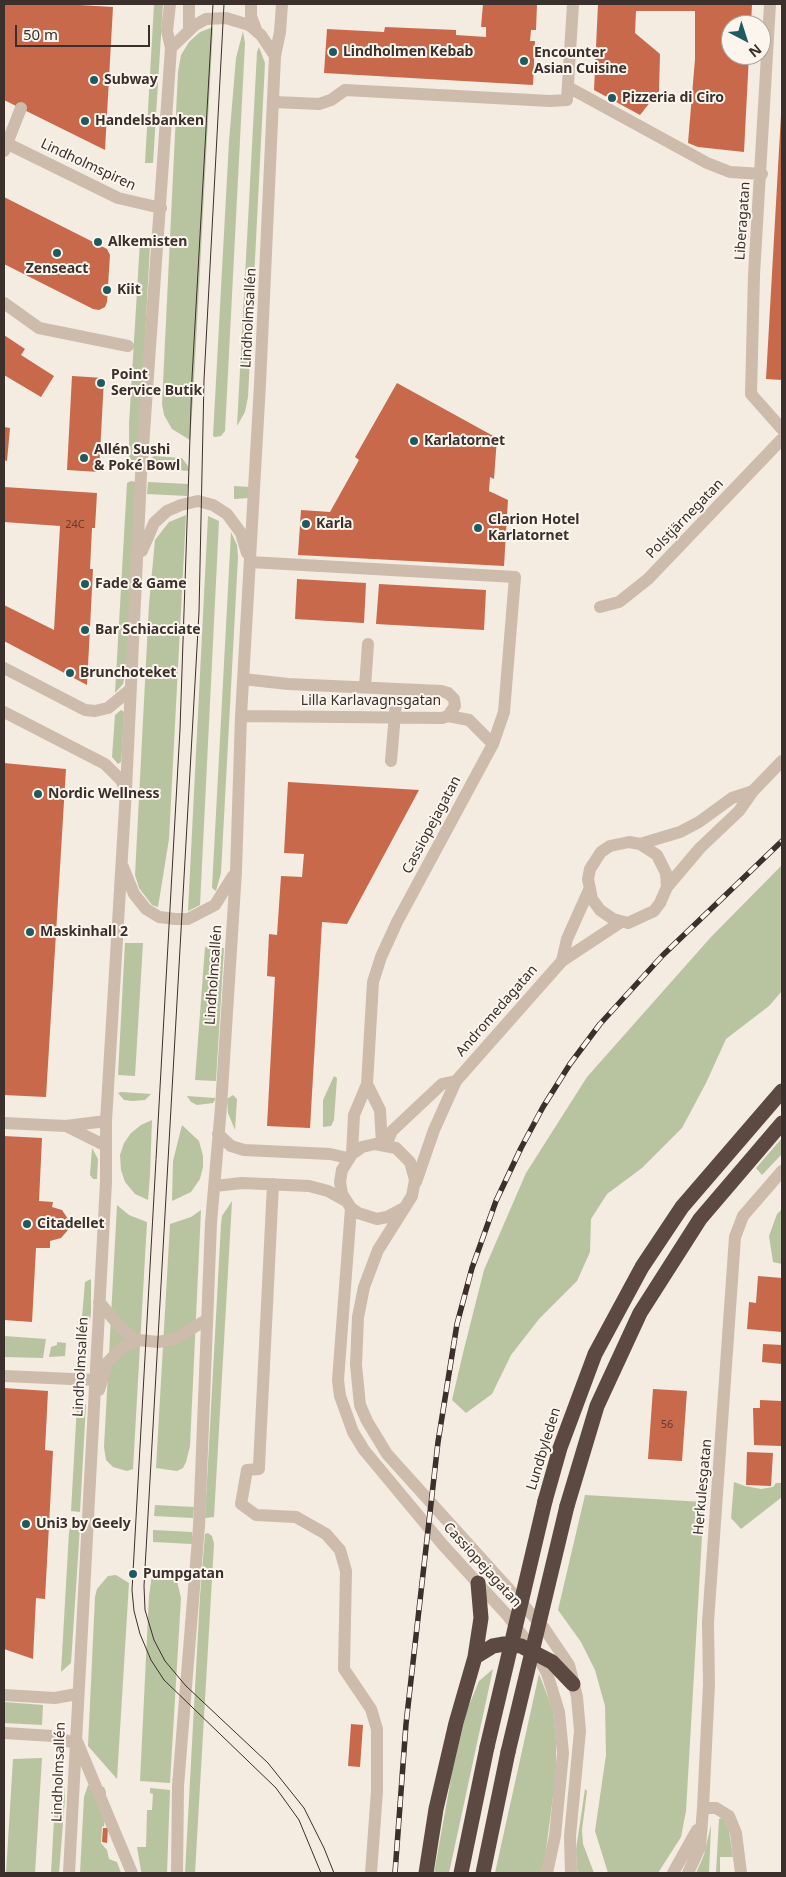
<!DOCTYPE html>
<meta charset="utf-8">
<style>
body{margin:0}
#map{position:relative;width:786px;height:1877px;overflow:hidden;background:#f4ebe1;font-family:"Noto Sans",sans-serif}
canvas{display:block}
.frame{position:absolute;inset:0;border:5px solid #3b302b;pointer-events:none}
.north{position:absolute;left:721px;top:15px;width:50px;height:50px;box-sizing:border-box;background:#fbf5ee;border:1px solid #aea6a0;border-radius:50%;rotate:140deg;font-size:14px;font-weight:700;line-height:20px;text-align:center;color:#3b302b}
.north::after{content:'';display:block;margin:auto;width:18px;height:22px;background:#1f5a5e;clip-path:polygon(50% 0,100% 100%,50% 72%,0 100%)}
.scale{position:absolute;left:15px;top:25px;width:135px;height:22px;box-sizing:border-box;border:2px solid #3b302b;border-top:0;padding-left:6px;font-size:15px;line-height:18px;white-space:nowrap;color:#3b302b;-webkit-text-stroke:4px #fbf5ee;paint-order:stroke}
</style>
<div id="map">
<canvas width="786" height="1877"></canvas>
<div class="frame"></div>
<div class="north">N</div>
<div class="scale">50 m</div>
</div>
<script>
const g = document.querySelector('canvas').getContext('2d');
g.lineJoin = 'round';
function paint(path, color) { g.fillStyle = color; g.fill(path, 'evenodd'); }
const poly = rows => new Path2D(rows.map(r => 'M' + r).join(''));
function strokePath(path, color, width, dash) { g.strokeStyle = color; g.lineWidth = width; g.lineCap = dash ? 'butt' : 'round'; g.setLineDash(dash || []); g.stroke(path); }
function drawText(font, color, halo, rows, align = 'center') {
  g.font = font + ' "Noto Sans",sans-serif'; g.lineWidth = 4; g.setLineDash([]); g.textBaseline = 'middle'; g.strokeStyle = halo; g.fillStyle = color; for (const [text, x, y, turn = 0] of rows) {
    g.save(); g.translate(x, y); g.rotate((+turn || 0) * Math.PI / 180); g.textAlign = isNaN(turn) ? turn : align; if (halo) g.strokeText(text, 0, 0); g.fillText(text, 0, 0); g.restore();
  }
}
paint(poly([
 [154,4,163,4,153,163,145,163],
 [213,27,193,398,190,440,172,429,164,415,162,404,178,72,181,55,189,42,200,32],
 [243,31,245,43,225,431,221,436,215,437,213,436,229,141,236,58],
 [259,47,265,63,248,397,245,412,237,426,257,52],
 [142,239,147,240,150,246,138,467,132,467,129,464,129,424,140,241],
 [154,456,182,458,188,466,189,471,151,468,151,458],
 [131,481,136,482,127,666,123,684,115,693,127,483],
 [148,482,188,484,187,496,147,494],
 [234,486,250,487,250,498,234,499],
 [186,515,169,839,158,907,152,905,139,888,135,875,149,604,155,540,169,522],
 [208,516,219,521,200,905,188,911],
 [231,532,237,545,238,557,221,873,216,891,212,888],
 [121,710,124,712,122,751,121,762,118,764,112,757,115,715],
 [782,865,782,991,769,1006,726,1039,706,1083,682,1128,642,1168,607,1194,591,1219,590,1252,577,1281,539,1319,511,1355,492,1394,466,1413,452,1400,464,1349,484,1270,526,1173,587,1077,711,937],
 [125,943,143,943,135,1076,118,1075],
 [205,947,224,948,216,1081,195,1080],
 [334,1076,337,1078,334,1120,331,1126,323,1127,323,1100],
 [118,1093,121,1092,151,1094,145,1100,132,1101,124,1100],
 [233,1095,237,1099,235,1130,228,1113,227,1099],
 [187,1096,215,1098,215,1100,213,1103,197,1105,191,1102],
 [152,1120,150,1175,148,1200,135,1194,125,1182,121,1170,120,1155,124,1143,131,1133,141,1125],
 [182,1125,199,1141,203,1156,203,1167,200,1179,191,1192,172,1201,173,1161],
 [782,1138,782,1154,762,1175,756,1168],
 [92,1148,98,1159,97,1179,93,1179,90,1175],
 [232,1201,214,1517,205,1518,221,1224,222,1216],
 [117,1205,129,1215,147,1222,133,1469,127,1471,113,1467,106,1460,104,1447],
 [782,1209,782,1264,773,1262,769,1236,777,1214],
 [201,1210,190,1446,186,1462,183,1468,177,1471,156,1468,170,1224,191,1217],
 [91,1279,91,1313,90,1320,81,1329,85,1282],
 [4,1336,46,1339,43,1358,4,1357],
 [57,1342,66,1343,65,1356,49,1357,51,1347,57,1345],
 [86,1404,80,1512,71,1511,77,1405],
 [734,1482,745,1486,761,1489,773,1487,776,1483,782,1483,782,1497,741,1529,731,1518],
 [585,1495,704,1502,686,1811,681,1837,658,1873,608,1873,595,1831,606,1755,605,1706,595,1670,581,1642,558,1610],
 [155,1505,194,1507,193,1518,154,1516],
 [75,1526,80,1527,71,1663,61,1672,69,1532,70,1528],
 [153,1530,192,1532,192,1544,153,1542],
 [208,1533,212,1536,214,1544,195,1873,185,1873,200,1596,205,1534],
 [162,1574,177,1581,181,1598,170,1783,140,1781,149,1596,152,1575],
 [116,1575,129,1583,117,1779,88,1746,95,1597,97,1589,108,1576],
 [493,1669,449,1873,434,1873,452,1773,467,1710,479,1681],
 [539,1674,553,1710,556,1741,556,1774,545,1857,541,1873,495,1873],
 [4,1702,43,1705,42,1725,4,1723],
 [42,1758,35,1873,6,1873,13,1759],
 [56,1784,64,1784,65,1798,59,1873,51,1873],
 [88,1785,104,1787,106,1792,104,1826,102,1827,101,1843,107,1850,109,1859,117,1862,121,1873,80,1873,84,1797],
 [150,1788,170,1790,167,1873,142,1873,141,1871,137,1847,146,1847,147,1810,152,1810,153,1794,150,1793],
 [585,1789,587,1791,582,1830,583,1844,594,1873,578,1873,577,1870,576,1850],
 [721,1818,724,1819,729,1831,733,1857,720,1857,720,1873,716,1873,719,1819],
 [711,1825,709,1873,696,1873,704,1855]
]), '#b8c4a0');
paint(poly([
 [4,4,63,4,113,7,105,150,4,100],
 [483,4,537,4,536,30,531,30,530,41,535,41,533,85,324,73,327,29,384,32,385,27,456,30,456,35,486,37,486,27,481,27],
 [598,4,752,4,751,25,731,25,731,55,749,55,744,152,698,147,688,143,695,59,695,11,636,11,635,33,660,54,659,91,640,115,594,90],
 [781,115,782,115,782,380,766,379],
 [4,197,107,249,110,255,107,302,105,307,99,310,93,309,4,264],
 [4,335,25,349,21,355,54,376,41,397,4,375],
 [72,376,104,378,99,472,67,470],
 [397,383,497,438,494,479,490,477,489,491,508,500,504,566,298,555,301,510,330,512,359,460,355,457],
 [4,427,10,428,7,461,4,460],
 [4,487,97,493,95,528,92,528,90,569,93,569,87,685,4,641,4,605,54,630,60,526,4,522],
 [297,579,366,583,364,623,295,619],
 [379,584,486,590,484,630,376,624],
 [4,763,66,769,46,1097,4,1095],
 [288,782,419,790,347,924,322,922,310,1128,267,1126,275,977,267,976,269,934,277,935,281,876,302,877,304,854,284,853],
 [4,1136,42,1138,39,1201,53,1202,52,1207,62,1210,68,1219,68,1230,61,1238,50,1241,50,1248,36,1248,32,1322,4,1320],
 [758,1276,782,1278,782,1332,747,1329,749,1302,756,1303],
 [763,1344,782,1345,782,1364,762,1362],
 [4,1388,48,1391,45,1450,53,1451,45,1599,36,1598,33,1659,4,1649],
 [653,1389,687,1391,682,1461,648,1459],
 [760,1400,781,1401,781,1446,754,1445,753,1408,760,1408],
 [747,1452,773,1453,771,1486,746,1485],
 [351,1724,363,1725,360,1767,348,1766],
 [103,1828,108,1828,107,1843,102,1842]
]), '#c8694b');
strokePath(poly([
 [251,4,251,16,257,32],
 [770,4,754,275,751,394,782,429],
 [189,29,189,4],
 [171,48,195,25,206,19,226,18,249,25,261,35,275,56],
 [568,87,707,163,730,172,762,174],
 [275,102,319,104,331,100,345,90,550,101,567,100,573,4],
 [4,142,118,198,161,208],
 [4,151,21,108],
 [4,303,39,328,128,346],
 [142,551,154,523,167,511,181,505,198,501,213,505,227,514,241,533,247,553],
 [250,562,515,577,504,712,493,744,397,922,381,957,373,982,367,1084,354,1115,352,1154],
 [600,607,619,602,648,579,782,439],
 [4,668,85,710,95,711,108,708,131,689],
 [365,687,368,644],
 [4,712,105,764,121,780,126,790],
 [241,716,442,718,448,716,455,706,454,699,448,693,441,691,288,684,243,679],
 [448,716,469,720,493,744],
 [391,761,396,702],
 [629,842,640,844,657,855,666,873,667,887,660,903,654,911,628,923,613,919,600,910,592,899,588,879,590,869,601,852,610,846,629,842],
 [640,844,680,832,699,822,732,798,753,791],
 [123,867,134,894,146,909,159,917,175,919,188,919,215,905,233,876],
 [667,887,700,848,739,811,753,791,782,761],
 [562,961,567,939,589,890],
 [367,1084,380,1110,382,1144],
 [4,1123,66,1126,106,1121],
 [66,1126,106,1146],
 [218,1134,231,1146,244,1150,330,1154,348,1158],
 [386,1145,392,1131,442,1084,456,1081],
 [416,1182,434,1130,456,1081,562,961,621,922],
 [273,1184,259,1466,259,1469,247,1470,241,1504,256,1515,296,1517,326,1534,340,1550,346,1571,344,1669,371,1709,377,1729,377,1791,371,1873],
 [215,1186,242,1183,309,1186,328,1191,346,1201],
 [351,1208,338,1380,340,1396,353,1432,364,1450,443,1545,507,1615,535,1652,547,1673,559,1712,563,1753,555,1836,547,1873],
 [402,1209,387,1217,377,1219,358,1213,351,1208,342,1194,340,1182,342,1170,352,1154,362,1147,375,1144,396,1148,410,1162,415,1180,412,1196,378,1250,364,1287,358,1317,356,1365,360,1405,367,1421,387,1454,544,1628,569,1665,577,1697,580,1731,570,1836,571,1873],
 [99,1302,122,1329,138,1340,158,1342,175,1339,206,1320],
 [4,1376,95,1380],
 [99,1390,107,1363,121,1348,138,1340],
 [4,1695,55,1698,77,1694],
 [4,1733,53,1736,74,1743],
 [76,1739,132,1873],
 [703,1808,716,1808,729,1816,736,1833,741,1873],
 [69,1873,106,1182,106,1121,126,790,141,475,171,48,167,31,170,4],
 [177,1873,178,1786,199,1526,211,1223,221,1107,236,871,241,716,260,384,275,56,280,32,282,4],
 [673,1873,697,1830],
 [688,1873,700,1847,703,1808,709,1684,708,1622,735,1237,743,1216,782,1171]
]), '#cdbbac', 12);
strokePath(poly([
 [545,1501,560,1448,595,1354,642,1267,682,1207,782,1091],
 [567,1506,597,1406,640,1313,700,1219,782,1123],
 [475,1657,493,1646,504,1644,521,1646,552,1662,573,1684],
 [426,1873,436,1809,456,1723,475,1657,481,1618,478,1583],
 [461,1873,487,1747],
 [483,1873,508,1752]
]), '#5c4a42', 15);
strokePath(poly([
 [213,4,192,378,180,729,132,1590,134,1611,140,1634,151,1660,164,1680,276,1788,299,1820,321,1873],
 [224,4,204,380,199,612,144,1586,145,1610,154,1640,165,1661,186,1686,268,1763,304,1808,324,1848,334,1873]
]), '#3b302b', 1);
const rail = poly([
 [395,1873,406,1724,438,1442,457,1324,472,1268,496,1201,521,1148,543,1107,570,1064,600,1024,663,955,782,841]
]);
strokePath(rail, '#3b302b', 5.5);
strokePath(rail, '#fbf5ee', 4, [11]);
strokePath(poly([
 [487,1747,545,1501],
 [508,1752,567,1506]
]), '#5c4a42', 15);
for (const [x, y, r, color] of [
 [333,52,5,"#1f5a5e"],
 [524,61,5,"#1f5a5e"],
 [94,80,5,"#1f5a5e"],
 [612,98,5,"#1f5a5e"],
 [85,121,5,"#1f5a5e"],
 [98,242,5,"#1f5a5e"],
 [57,253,5,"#1f5a5e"],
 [107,290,5,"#1f5a5e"],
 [101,383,5,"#1f5a5e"],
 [414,441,5,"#1f5a5e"],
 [84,458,5,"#1f5a5e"],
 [306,524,5,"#1f5a5e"],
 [478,528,5,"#1f5a5e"],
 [85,584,5,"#1f5a5e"],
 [85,630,5,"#1f5a5e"],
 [70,673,5,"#1f5a5e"],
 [38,794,5,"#1f5a5e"],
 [30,932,5,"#1f5a5e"],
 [27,1224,5,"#1f5a5e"],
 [26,1524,5,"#1f5a5e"],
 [133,1574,5,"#1f5a5e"]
]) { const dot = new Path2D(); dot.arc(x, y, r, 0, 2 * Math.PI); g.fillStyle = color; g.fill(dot); strokePath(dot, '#fbf5ee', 2); }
drawText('11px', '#5e3e33', null, [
 ["24C",75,525],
 ["56",667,1425]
]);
drawText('bold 14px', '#3b302b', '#fbf5ee', [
 ["Lindholmen Kebab",343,52],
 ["Encounter",534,53],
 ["Asian Cuisine",534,69],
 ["Subway",104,80],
 ["Pizzeria di Ciro",622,98],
 ["Handelsbanken",95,121],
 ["Alkemisten",108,242],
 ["Zenseact",57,269,"center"],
 ["Kiit",117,290],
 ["Point",111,375],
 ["Service Butik",111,391],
 ["Karlatornet",424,441],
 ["Allén Sushi",94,450],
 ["& Poké Bowl",94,466],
 ["Clarion Hotel",488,520],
 ["Karlatornet",488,536],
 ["Karla",316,524],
 ["Fade & Game",95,584],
 ["Bar Schiacciate",95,630],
 ["Brunchoteket",80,673],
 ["Nordic Wellness",48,794],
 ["Maskinhall 2",40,932],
 ["Citadellet",37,1224],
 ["Uni3 by Geely",36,1524],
 ["Pumpgatan",143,1574]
], 'left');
drawText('14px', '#3b302b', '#fbf5ee', [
 ["Lindholmspiren",88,165,25],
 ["Liberagatan",743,221,-86],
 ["Lindholmsallén",249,318,-87],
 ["Polstjärnegatan",685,519,-46],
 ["Lilla Karlavagnsgatan",371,701],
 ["Cassiopejagatan",432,825,-62],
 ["Lindholmsallén",214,975,-86],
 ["Andromedagatan",497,1011,-49],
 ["Lindholmsallén",81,1367,-87],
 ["Lundbyleden",544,1449,-73],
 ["Herkulesgatan",703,1487,-85],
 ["Cassiopejagatan",482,1565,48],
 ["Lindholmsallén",59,1772,-88]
]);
</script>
